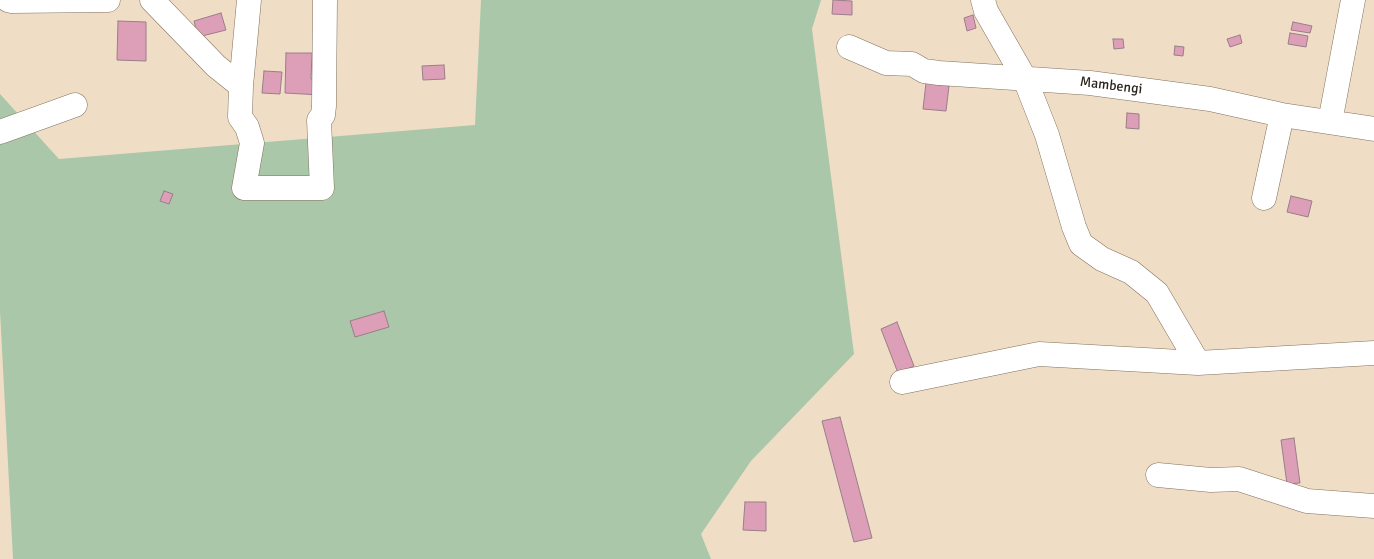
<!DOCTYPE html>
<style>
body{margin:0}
canvas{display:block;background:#f0ddc6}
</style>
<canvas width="1374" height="559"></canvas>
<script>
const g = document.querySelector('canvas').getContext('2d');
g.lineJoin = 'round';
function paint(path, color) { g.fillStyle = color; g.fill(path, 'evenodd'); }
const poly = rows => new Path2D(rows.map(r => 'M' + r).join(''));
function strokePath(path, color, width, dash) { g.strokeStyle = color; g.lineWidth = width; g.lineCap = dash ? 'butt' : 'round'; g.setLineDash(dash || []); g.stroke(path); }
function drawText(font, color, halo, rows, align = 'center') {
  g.font = font + ' Signika,sans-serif'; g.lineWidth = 4; g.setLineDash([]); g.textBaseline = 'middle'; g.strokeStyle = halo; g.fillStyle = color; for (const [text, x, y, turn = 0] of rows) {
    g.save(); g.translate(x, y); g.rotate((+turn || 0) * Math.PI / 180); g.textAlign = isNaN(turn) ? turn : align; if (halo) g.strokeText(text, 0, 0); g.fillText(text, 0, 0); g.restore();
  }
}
paint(poly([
 [481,0,821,0,812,29,854,354,751,461,701,534,711,559,13,559,0,311,0,94,59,159,475,125]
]), '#aac8a9');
const building = poly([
 [833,0,852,1,852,15,832,14,833,0],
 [221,13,226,30,198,37,194,21,221,13],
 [973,15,976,28,967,31,964,18,973,15],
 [118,21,146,22,146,61,117,60,118,21],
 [1293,22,1312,26,1310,33,1291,30,1293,22],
 [1290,33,1308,36,1306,47,1288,44,1290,33],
 [1240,35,1242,43,1230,47,1227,39,1240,35],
 [1113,39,1123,39,1124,48,1114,49,1113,39],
 [1175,46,1184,47,1183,56,1174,55,1175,46],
 [286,53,312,53,311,79,321,79,321,95,285,93,286,53],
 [444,65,445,79,423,80,422,66,444,65],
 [264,71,282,72,280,94,262,93,264,71],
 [926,83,949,86,946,111,923,109,926,83],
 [1127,113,1139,114,1139,129,1126,128,1127,113],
 [164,191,173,194,169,204,160,201,164,191],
 [1291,196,1312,201,1308,217,1287,212,1291,196],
 [384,311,389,327,355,337,350,321,384,311],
 [897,322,914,366,898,373,881,329,897,322],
 [840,417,872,538,854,542,822,421,840,417],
 [1294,438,1300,483,1287,484,1281,440,1294,438],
 [745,502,766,502,766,531,743,530,745,502]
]);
paint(building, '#dd9fb8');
strokePath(building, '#997e88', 1);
const street = poly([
 [8,0,12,1,108,0],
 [152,0,216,66,241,86],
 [249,0,241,86,240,117,247,127,252,143,244,188,322,188,319,120,323,115,324,106,325,0],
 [983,0,986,11,1025,79,1047,135,1074,227,1081,244,1102,259,1131,272,1157,293,1198,363],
 [849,47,886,63,912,64,924,71,939,73,1090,83,1210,99,1282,115,1374,129],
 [1330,122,1353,0],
 [0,132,75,105],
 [1264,198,1282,115],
 [902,382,1039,354,1198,363,1374,353],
 [1158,475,1211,480,1239,479,1307,501,1374,506]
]);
strokePath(street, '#82715c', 25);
strokePath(street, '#fff', 24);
drawText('14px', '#2b241c', '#fff', [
 ["Mambengi",1111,86,7]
]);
</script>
